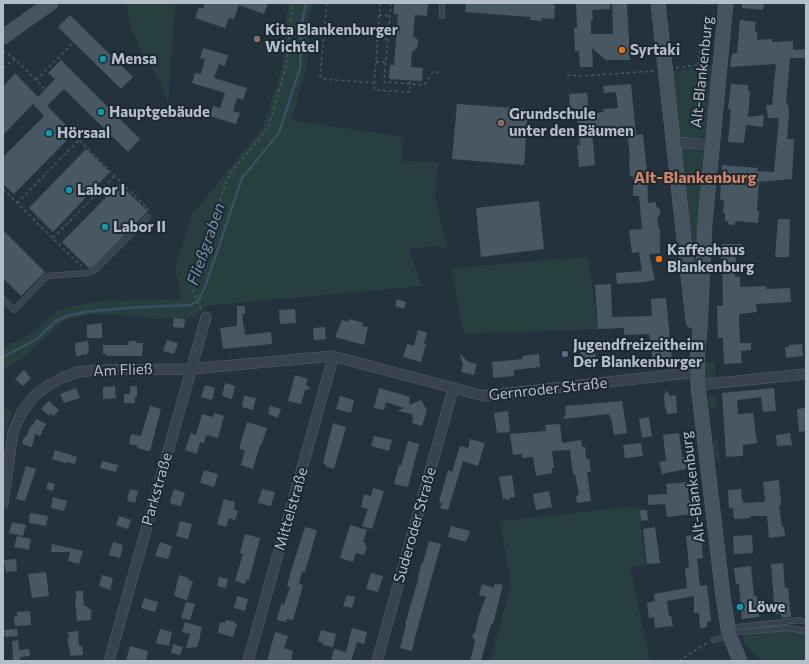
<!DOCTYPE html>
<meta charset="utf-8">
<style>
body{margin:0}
#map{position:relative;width:809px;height:664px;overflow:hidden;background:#24323d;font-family:Commissioner,sans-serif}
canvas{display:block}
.frame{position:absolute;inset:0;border:4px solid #b3bec8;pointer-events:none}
</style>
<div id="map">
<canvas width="809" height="664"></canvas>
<div class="frame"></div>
</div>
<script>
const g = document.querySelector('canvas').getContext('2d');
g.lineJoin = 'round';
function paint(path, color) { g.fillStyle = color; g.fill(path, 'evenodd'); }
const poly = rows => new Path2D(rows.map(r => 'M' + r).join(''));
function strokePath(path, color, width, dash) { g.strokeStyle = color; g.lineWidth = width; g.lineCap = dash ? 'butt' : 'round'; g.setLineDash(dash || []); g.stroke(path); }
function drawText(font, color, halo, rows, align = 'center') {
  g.font = font + ' Commissioner,sans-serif'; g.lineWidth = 4; g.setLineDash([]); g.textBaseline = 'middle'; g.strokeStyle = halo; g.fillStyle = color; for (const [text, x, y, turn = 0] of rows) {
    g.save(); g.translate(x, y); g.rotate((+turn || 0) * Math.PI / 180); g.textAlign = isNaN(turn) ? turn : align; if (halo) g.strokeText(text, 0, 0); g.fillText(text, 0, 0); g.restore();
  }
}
paint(poly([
 [126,3,175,3,168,103,159,79,143,55,130,26],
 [289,3,313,3,308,20,309,47,306,69,291,120,404,137,402,161,438,162,435,196,447,249,437,246,409,249,422,286,206,306,194,318,158,319,124,315,91,314,65,320,23,358,3,371,3,348,29,335,55,312,68,307,100,301,182,299,175,269,192,214,262,129,282,68,286,20],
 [674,3,721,3,721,6],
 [714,65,708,132,706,135,699,139,680,137,677,135,670,72],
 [683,148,698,148,706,155,698,301,681,149],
 [588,257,598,329,464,334,451,268],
 [705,362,715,362,715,380,707,379,705,376],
 [708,395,716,395,716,408,709,408],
 [3,403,5,409,13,412,8,424,3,443],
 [718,440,720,459,717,460,715,458,713,441],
 [627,507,628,508,639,507,646,565,630,567,650,661,490,661,511,586,500,521],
 [796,626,806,631,806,661,761,661,745,644,741,633]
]), '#27403f');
strokePath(poly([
 [3,357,37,339,56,321,67,316,85,312,127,308,190,305,198,301,205,287,242,178,279,133,300,68,302,22,306,3]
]), '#385064', 2.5);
paint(poly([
 [205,3,268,3,264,14,239,5,234,19,229,18,225,28,195,18,199,7,203,9],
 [394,3,428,3,427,16,415,15,413,36,418,40,417,48,412,52,411,67,423,68,422,81,389,79,390,65,394,65,398,14,394,14],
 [466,3,544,3,555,5,554,19,542,18,542,21,530,20,530,17,465,12],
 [576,3,610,3,610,9,592,10,593,20,591,20,591,34,613,34,612,3,627,3,630,60,606,60,592,48,593,67,580,67,579,51,575,51,574,28,577,28],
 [742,3,764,3,763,10,742,8],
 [70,15,133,77,121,89,58,27],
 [740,20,756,22,755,32,757,32,757,40,772,39,772,42,793,41,793,50,806,49,806,58,790,58,786,104,788,104,789,113,787,139,794,139,792,179,759,182,757,211,759,211,758,223,738,221,735,222,735,225,728,224,728,221,725,221,725,213,723,213,724,200,720,200,722,165,758,168,757,171,774,172,779,118,768,118,766,105,772,105,776,64,730,67,732,54,737,53],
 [203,48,228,55,225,66,219,64,214,78,247,88,243,100,237,98,233,111,240,113,236,124,210,116,213,106,220,108,225,93,192,83,195,73,201,74,205,59,200,58],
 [61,60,140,139,128,152,64,89,47,106,72,131,70,134,71,136,14,194,3,184,3,157,44,116,33,104,3,135,3,87,15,73,38,97,55,79,48,73],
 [631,84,636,135,643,134,647,172,648,203,656,202,656,206,660,209,660,214,657,218,659,229,660,229,660,253,649,254,655,280,644,282,617,284,616,273,642,271,639,252,632,253,629,230,642,229,639,196,633,196,633,176,630,176,629,159,630,158,627,129,592,132,595,165,579,167,577,145,580,145,578,124,575,108,570,108,569,94,587,93,589,114,604,112,603,109,618,108,616,92,604,93,603,86],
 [731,84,748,85,748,91,750,91,748,117,764,115,763,127,746,125,744,143,728,142,731,109,728,109],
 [457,104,528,109,524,165,452,159],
 [86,149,110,172,53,232,29,208],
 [119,184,148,211,94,266,89,268,62,242],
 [539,201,544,249,481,257,476,208],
 [778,219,790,219,789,257,775,257],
 [3,230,45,272,21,296,3,278],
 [722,244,742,244,742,251,736,251,735,277,740,277,740,286,741,287,766,286,766,289,790,288,791,302,756,304,757,312,739,314,740,343,751,343,751,350,741,351,742,363,724,364,723,338,718,338,717,306,723,306,722,259,721,259],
 [611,284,612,317,652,316,651,299,666,298,672,360,653,362,649,334,624,335,624,328,598,329,595,285],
 [397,299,406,302,404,309,395,306],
 [237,306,245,306,245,314,242,314,245,335,271,332,272,344,223,349,220,328,237,326],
 [295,309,296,323,280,324,279,310],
 [174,318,185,319,184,328,173,327],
 [349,319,363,323,362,326,368,327,364,345,335,337,342,320,348,322],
 [102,323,102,338,87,338,87,325],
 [325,327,326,339,314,340,313,328],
 [418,330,427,333,424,343,426,344,421,362,403,357,407,344,414,346],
 [167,340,178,343,174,354,163,351],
 [88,341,89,351,87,351,88,354,76,356,75,343],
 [129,341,136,341,136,343,143,343,142,356,106,356,106,354,103,354,103,345,128,345],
 [594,342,596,359,593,359,593,361,582,362,579,344],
 [802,344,803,356,786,358,785,347,789,347,789,345],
 [460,354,468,362,477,364,474,375,461,372,463,365],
 [539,354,540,367,514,370,514,376,493,378,492,362,522,359,522,356],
 [24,370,31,378,23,386,15,379],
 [295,375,308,379,306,385,311,389,305,390,301,404,288,401],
 [225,383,235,386,232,399,222,396],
 [205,385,215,388,212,400,201,397],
 [115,386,116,398,103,399,103,387],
 [130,386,137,386,137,397,135,397,135,403,124,403,124,394,130,394],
 [76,388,80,398,64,403,60,394],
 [379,388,410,397,409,405,421,400,427,410,422,426,412,423,413,417,412,417,412,414,397,411,404,408,386,402,384,410,374,408],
 [774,388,776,411,763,412,761,397,737,400,738,414,753,413,757,443,743,445,743,456,726,457,722,393],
 [666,390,670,396,676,395,677,413,667,414,666,409,665,408,664,397],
 [244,396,256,398,253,410,242,407],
 [340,396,354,400,351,413,336,409],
 [49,401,59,410,54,416,50,413,49,416,41,409],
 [622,401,627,433,614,435,611,417,610,417,609,414,563,419,566,413,565,406],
 [150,406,161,409,150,451,148,451,137,448,138,446,129,444,130,442,129,442,131,434,141,436],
 [270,406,281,409,278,418,268,414],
 [806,408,806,431,799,432,797,409],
 [508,411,510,432,497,433,494,413],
 [214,413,224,416,218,438,206,435,204,443,200,442,197,454,185,450,191,433,196,435,202,414,213,417],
 [649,417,652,436,642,438,639,419],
 [36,419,46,424,40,436,35,434,32,447,22,444,24,437,26,437,31,425,32,426],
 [247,422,267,428,261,446,260,445,253,469,241,465,245,450,239,449],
 [333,423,346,427,334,469,325,466,326,464,323,463],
 [560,424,562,443,581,440,582,447,585,447,586,459,589,459,591,472,587,472,591,501,577,503,576,496,579,495,575,474,573,474,570,450,552,451,554,468,552,468,552,473,536,476,533,457,522,458,522,454,513,455,510,434,546,431,545,425],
 [679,433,682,457,684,457,686,469,662,474,659,462,666,461,663,435],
 [790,433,792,445,777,446,776,435],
 [374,436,392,440,389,451,371,446],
 [470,439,485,443,478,466,463,461,448,510,440,508,442,503,439,502,448,470,452,472,460,446,468,448],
 [408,441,419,444,408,487,394,484,399,465,401,466],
 [641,443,643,456,625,458,623,445],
 [55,450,77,457,75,464,67,462,65,463,52,459],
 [102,461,118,465,116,472,100,468],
 [26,466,36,469,25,501,16,499],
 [204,470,218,474,214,487,200,483],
 [512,475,515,497,509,498,508,501,505,498,503,499,499,477],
 [779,480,781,505,779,505,782,527,784,527,785,536,769,538,767,516,750,516,750,518,734,519,733,508,729,508,728,490,741,489,742,500,743,500,743,503,763,502,765,501,763,482],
 [48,482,55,484,53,491,46,489],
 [687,482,689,501,691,501,692,514,667,517,665,504,648,505,648,495,667,494,666,484],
 [373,488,384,491,372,529,362,526,368,509,361,507,364,494,371,496],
 [130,489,138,491,135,503,128,501,127,499],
 [174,489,185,493,181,506,172,504,170,502],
 [262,489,275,492,271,506,258,503],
 [549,491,552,507,536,510,533,494],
 [53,497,67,501,64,511,51,508],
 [224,499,235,502,234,510,238,511,235,520,229,518,226,527,217,524],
 [640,510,647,510,648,520,641,521],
 [30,513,48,516,46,526,29,523],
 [119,516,131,520,128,529,116,525],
 [180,521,192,524,188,539,176,536],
 [12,522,26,525,23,536,9,533],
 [350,525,367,530,363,542,366,543,365,546,367,546,364,555,356,553,353,562,340,558],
 [451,526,470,531,466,542,448,537],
 [305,527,317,530,305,572,302,571,299,584,303,585,293,620,287,619,286,622,277,620,281,604,284,605,290,587,287,586,292,568],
 [655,527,660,563,647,564,643,529],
 [245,534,260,538,249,580,247,579,245,584,235,581,243,554,240,553],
 [701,534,703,558,697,559,700,586,707,585,711,621,707,622,707,627,700,628,699,613,694,613,694,596,667,601,669,616,671,616,673,626,655,628,654,617,649,618,647,603,655,601,654,594,687,588,685,568,688,568,689,566,686,536],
 [752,535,753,553,734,554,733,536],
 [17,536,31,539,29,550,14,547],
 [429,541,441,544,415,637,412,651,400,648,406,625,405,624,419,577,418,577,422,562,423,563],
 [113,542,123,545,120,558,109,555],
 [160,542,172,546,168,559,155,556],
 [52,544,83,551,79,564,68,561,70,552,51,552],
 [16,559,17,571,6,572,4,560],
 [783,563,785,588,788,588,791,617,781,618,781,614,775,614,771,564],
 [751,566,754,596,757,596,759,617,742,619,739,584,736,584,734,568],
 [46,572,49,596,32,598,28,574],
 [371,573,383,576,378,592,366,589],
 [102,575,113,578,110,590,99,586],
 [179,575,189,578,188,580,193,581,187,600,174,596],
 [219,577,228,579,226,588,217,586],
 [495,583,503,585,493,624,491,624,481,661,470,661,475,642,472,635,475,633,479,615,486,597,479,595,482,584,494,588],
 [76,591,83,591,84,606,86,606,92,611,91,614,91,620,77,621,75,599,76,599],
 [347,595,355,597,352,608,343,606],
 [237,596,248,599,245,611,234,608],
 [144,598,158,602,155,612,141,608],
 [186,602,195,604,190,620,181,618],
 [30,611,31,625,15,626,14,617,17,616,17,612],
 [226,620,235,622,235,624,237,624,233,637,218,633,220,622,225,623],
 [185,622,202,627,200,634,201,634,197,647,186,648,190,634,182,632],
 [352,628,367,632,364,644,357,642,351,661,336,661,331,660,334,649,346,652],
 [17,629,18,636,5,637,4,630],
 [160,629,172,632,169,646,156,643],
 [321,630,336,634,333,647,323,645,323,643,318,641],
 [78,631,79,646,82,646,83,655,71,656,67,639,69,638,68,632],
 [275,632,288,636,284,648,293,651,291,661,267,661],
 [18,640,19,650,29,649,30,656,20,657,20,661,13,661,12,641],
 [173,644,183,647,180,655,171,653],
 [130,646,148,651,146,661,126,661]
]), '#485863');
const service = poly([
 [442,16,442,3],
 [3,299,14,310,47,276,88,273,96,269,148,217],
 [729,628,800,620,806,622],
 [714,640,739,632,789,628,806,631]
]);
const minor = poly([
 [673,142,712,145],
 [698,385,806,374],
 [3,503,13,432,22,412,34,396,47,386,62,378,78,372,96,370,191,369,332,356,484,396,697,372],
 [109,661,206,317],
 [248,661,331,365,332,356],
 [377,661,453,389]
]);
const secondary = poly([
 [658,3,693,321],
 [726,3,705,222,700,330,697,359,698,385,723,596,729,634,740,661],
 [3,37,51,3]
]);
strokePath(service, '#56616b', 6);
strokePath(minor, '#56616b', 11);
strokePath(secondary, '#56616b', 15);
strokePath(poly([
 [327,3,320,76,323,79,375,83],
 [380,3,374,90,410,92,410,81],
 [391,3,384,82,424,85,433,72,439,72],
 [379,15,389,16],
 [378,38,388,39],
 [3,50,15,59,45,89],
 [376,62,386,62],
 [698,65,700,48],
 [3,68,15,59],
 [676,68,710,63],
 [567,75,581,76,654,71],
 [36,80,74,42],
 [71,132,149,210],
 [3,189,81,266],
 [17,203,79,140],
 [53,238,115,176],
 [201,309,194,295,193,290,194,283,226,182,233,170,260,138,269,125,273,112,287,63,290,22,294,3],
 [679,661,707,643]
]), '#465c5c', 1.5, [3, 3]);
strokePath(service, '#38434d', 5);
strokePath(minor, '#38434d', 10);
strokePath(secondary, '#465360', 14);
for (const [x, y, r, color] of [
 [257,39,4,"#8d6e63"],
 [622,50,4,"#e8710a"],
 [103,59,4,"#0f9aa8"],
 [101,112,4,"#0f9aa8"],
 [501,123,4,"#8d6e63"],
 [49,133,4,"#0f9aa8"],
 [69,190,4,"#0f9aa8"],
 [105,227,4,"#0f9aa8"],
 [659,259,4,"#e8710a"],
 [565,354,4,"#5c6f8a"],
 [740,607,4,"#0f9aa8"]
]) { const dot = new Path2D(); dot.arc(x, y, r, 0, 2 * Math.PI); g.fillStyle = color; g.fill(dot); strokePath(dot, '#1d2832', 1.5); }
drawText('bold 15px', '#b3bec8', '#1d2832', [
 ["Kita Blankenburger",265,30],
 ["Wichtel",265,47],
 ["Syrtaki",630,50],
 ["Mensa",111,59],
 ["Hauptgebäude",109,112],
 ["Grundschule",509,114],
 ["unter den Bäumen",509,131],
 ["Hörsaal",57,133],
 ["Labor I",77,190],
 ["Labor II",113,227],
 ["Kaffeehaus",667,250],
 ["Blankenburg",667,267],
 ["Jugendfreizeitheim",573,345],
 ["Der Blankenburger",573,362],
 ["Löwe",748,607]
], 'left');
drawText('15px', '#b3bec8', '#1d2832', [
 ["Alt-Blankenburg",702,72,-84],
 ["Am Fließ",123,370,-2],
 ["Gernroder Straße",548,389,-6],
 ["Alt-Blankenburg",693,487,-97],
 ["Parkstraße",157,489,-74],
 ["Mittelstraße",291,509,-74],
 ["Suderoder Straße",415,525,-74]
]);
drawText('bold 16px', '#d48563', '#1d2832', [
 ["Alt-Blankenburg",695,178]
]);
drawText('italic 16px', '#7493ab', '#1d2832', [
 ["Fließgraben",206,244,-71]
]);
</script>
